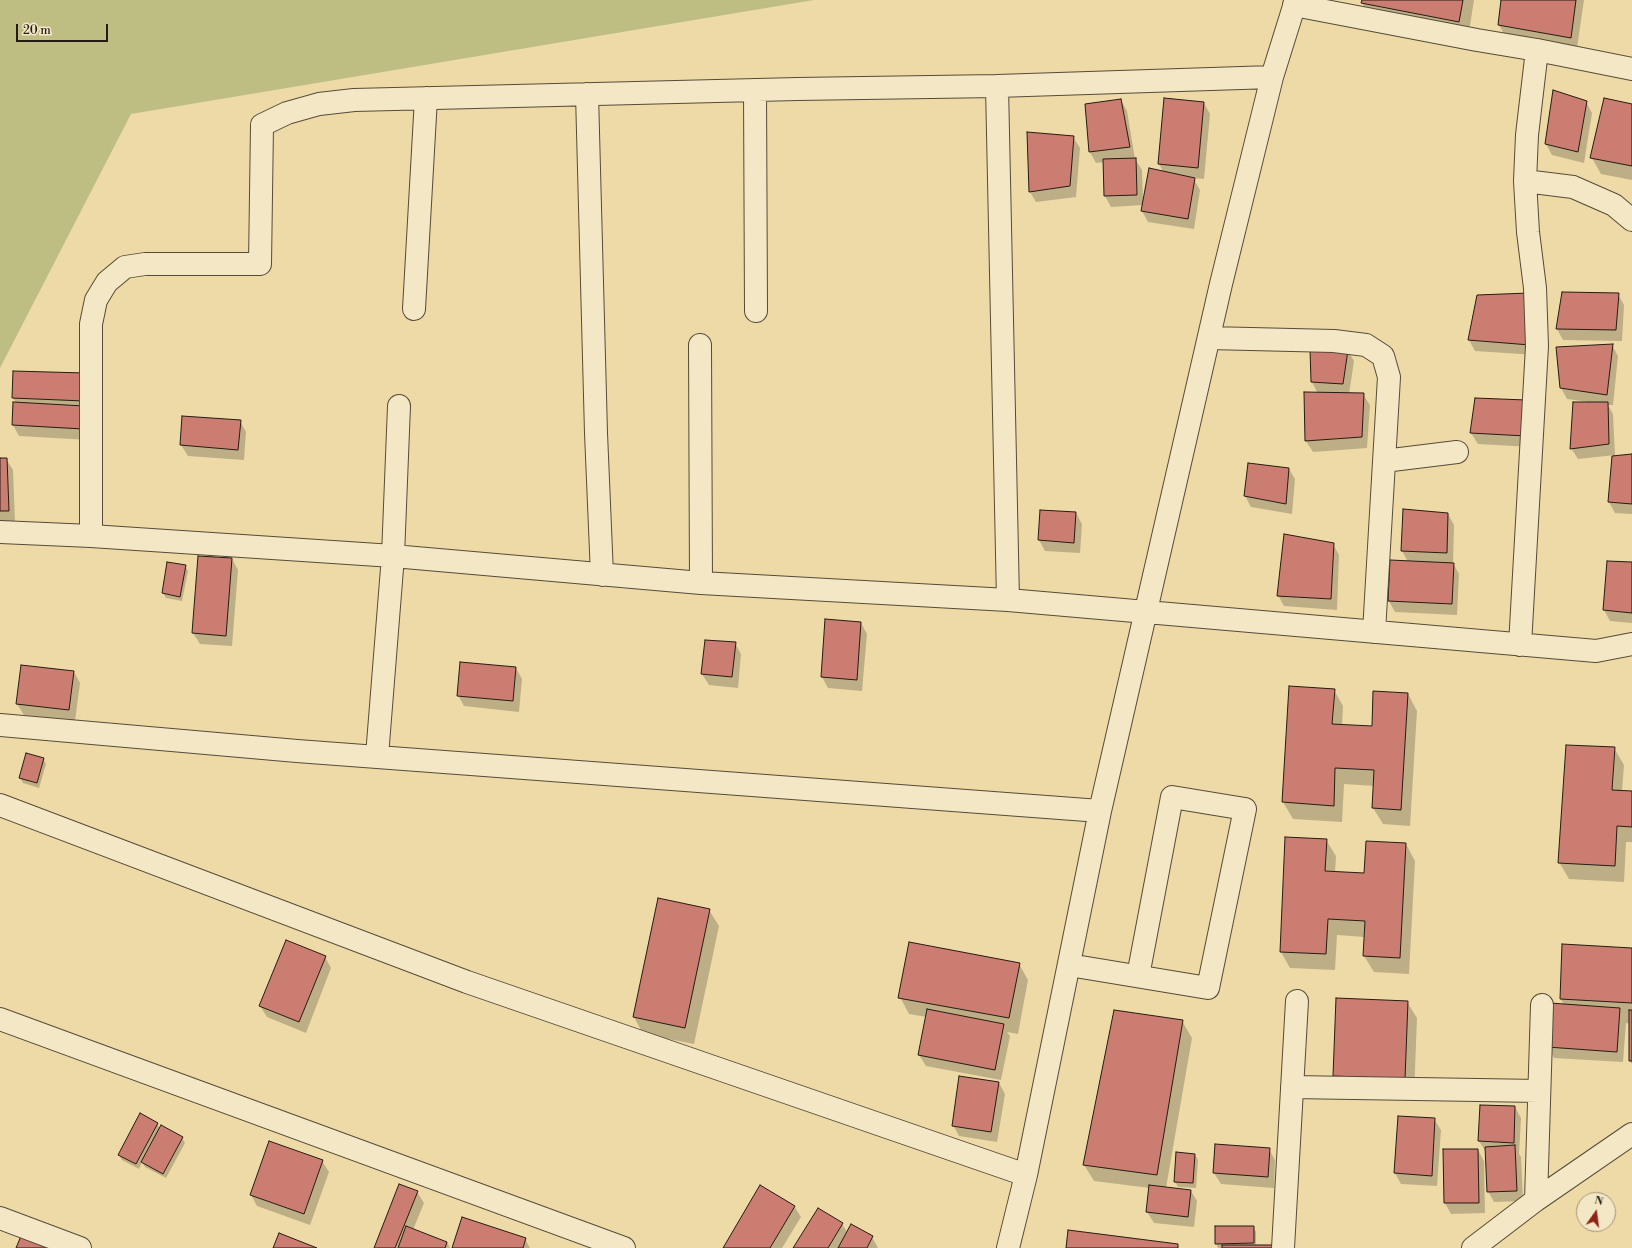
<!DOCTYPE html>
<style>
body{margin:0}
#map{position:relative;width:1632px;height:1248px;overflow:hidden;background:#eddaa7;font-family:"Libre Bodoni",serif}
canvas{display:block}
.north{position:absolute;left:1576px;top:1192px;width:40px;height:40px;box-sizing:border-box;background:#f3e7c6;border:1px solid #a1957e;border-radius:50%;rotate:14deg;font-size:11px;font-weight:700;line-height:16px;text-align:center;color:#251b13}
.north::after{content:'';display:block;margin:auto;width:14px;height:18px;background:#8f2418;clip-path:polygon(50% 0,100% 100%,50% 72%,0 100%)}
.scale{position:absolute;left:16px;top:24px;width:92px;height:18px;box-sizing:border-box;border:2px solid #251b13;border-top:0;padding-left:5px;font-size:12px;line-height:14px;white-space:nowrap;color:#251b13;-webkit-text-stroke:3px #f3e7c6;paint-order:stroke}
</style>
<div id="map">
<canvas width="1632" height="1248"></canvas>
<div class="north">N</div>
<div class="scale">20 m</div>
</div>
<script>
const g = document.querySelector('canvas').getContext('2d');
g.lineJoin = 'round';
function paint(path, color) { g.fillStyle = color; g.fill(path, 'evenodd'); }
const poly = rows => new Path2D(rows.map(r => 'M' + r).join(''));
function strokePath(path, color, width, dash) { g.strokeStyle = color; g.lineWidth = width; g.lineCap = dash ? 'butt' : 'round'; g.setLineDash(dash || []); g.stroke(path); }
paint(poly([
 [0,0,814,0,131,114,0,368]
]), '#bebe83');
paint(poly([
 [1363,0,1474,0,1468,38,1372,19,1362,3],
 [1502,0,1584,0,1577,48,1505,36,1499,25],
 [1121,100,1127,111,1135,159,1142,170,1143,202,1164,173,1159,164,1204,103,1210,114,1204,179,1193,178,1200,190,1194,229,1148,222,1142,211,1143,205,1111,207,1105,196,1104,162,1096,163,1090,152,1086,105],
 [1586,102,1592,113,1584,163,1552,155,1546,144],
 [1632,105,1632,180,1601,174,1592,158],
 [1073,137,1080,148,1076,197,1036,202,1030,192],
 [1528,294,1536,355,1475,351,1469,340],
 [1618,294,1624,305,1622,341,1563,340,1557,329],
 [1612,345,1618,356,1613,405,1608,405,1613,414,1615,455,1578,459,1571,448,1589,402,1567,399,1561,388],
 [1348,351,1354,361,1349,394,1363,394,1370,405,1367,448,1313,452,1306,441,1305,394,1318,394,1312,382],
 [84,374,89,440,19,436,13,425,17,404,13,398],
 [1525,401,1532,447,1478,444,1471,433],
 [240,421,246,432,244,460,188,456,181,445],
 [1632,455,1632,514,1615,513,1609,502],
 [0,459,6,459,13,470,15,522,0,522],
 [1289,469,1295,479,1292,514,1251,507,1245,496],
 [1404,510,1448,514,1454,525,1453,563,1459,574,1457,615,1395,612,1389,601,1408,562,1402,551],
 [1076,513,1082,524,1080,553,1045,551,1039,540],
 [1333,544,1339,555,1337,610,1284,606,1278,595],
 [232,559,238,570,232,646,200,644,193,633],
 [1632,563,1632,623,1610,621,1604,610],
 [185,566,188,571,182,601,166,598,163,593],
 [826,620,861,623,867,634,862,691,828,688,822,677],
 [735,643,741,654,738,688,709,685,702,674],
 [516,668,522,679,519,712,464,706,458,695],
 [74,672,80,683,75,721,24,715,17,704],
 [1290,687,1334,690,1343,706,1342,725,1373,727,1408,694,1417,711,1410,826,1383,824,1373,808,1375,786,1344,784,1342,822,1293,819,1283,802],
 [1614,748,1624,765,1622,791,1632,792,1632,842,1626,842,1624,882,1569,879,1559,862],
 [43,759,46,764,39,788,23,783,20,778],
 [1326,840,1336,856,1335,872,1365,874,1406,844,1415,861,1409,974,1374,972,1364,956,1365,937,1337,935,1335,970,1290,968,1281,952],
 [709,910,719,926,694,1044,643,1034,634,1017],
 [1563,946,1632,949,1632,1064,1630,1061,1630,1024,1626,1023,1623,1062,1554,1058,1548,1047,1564,1005,1561,999],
 [325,957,331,968,306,1033,267,1017,260,1006],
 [1019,964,1028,980,1018,1034,1007,1032,1010,1036,1001,1080,926,1066,919,1055,927,1017,909,1014,900,997],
 [1407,1002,1417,1018,1414,1095,1344,1092,1334,1076],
 [1182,1021,1192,1038,1166,1188,1191,1191,1197,1201,1194,1227,1154,1223,1147,1212,1150,1188,1094,1181,1084,1165],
 [999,1083,1005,1094,997,1142,959,1136,953,1125],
 [1515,1107,1521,1118,1519,1154,1521,1157,1523,1201,1494,1202,1488,1191,1486,1152,1479,1141],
 [1434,1119,1441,1130,1437,1186,1401,1184,1395,1173],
 [157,1123,160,1129,182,1138,185,1143,166,1178,145,1167,142,1162,139,1169,122,1160,119,1155],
 [269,1142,322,1161,329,1172,310,1225,257,1206,251,1195],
 [1269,1149,1275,1160,1274,1188,1221,1184,1214,1173],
 [1478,1150,1484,1161,1485,1213,1451,1214,1445,1203],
 [1195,1155,1198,1160,1196,1188,1178,1187,1175,1182],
 [417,1192,424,1203,413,1230,447,1242,450,1248,375,1248],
 [794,1206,801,1217,782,1248,724,1248],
 [818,1209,842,1224,847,1232,872,1237,878,1248,794,1248],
 [1253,1227,1256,1232,1256,1246,1274,1248,1218,1248,1216,1243],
 [525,1239,530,1248,453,1248]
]), '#0003');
const building = poly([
 [1362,0,1463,0,1459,22,1361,3,1362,0],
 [1501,0,1576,0,1571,38,1498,25,1501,0],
 [1553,90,1587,101,1578,152,1545,144,1553,90],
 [1164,98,1204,102,1198,168,1158,164,1164,98],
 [1604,98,1632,104,1632,166,1590,158,1604,98],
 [1121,99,1130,147,1089,152,1085,104,1121,99],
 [1027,132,1074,136,1070,186,1029,192,1027,132],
 [1136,158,1137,195,1104,196,1103,159,1136,158],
 [1149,168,1195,178,1188,219,1141,211,1149,168],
 [1562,292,1619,293,1616,330,1556,329,1562,292],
 [1529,293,1530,345,1468,340,1477,295,1529,293],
 [1613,344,1607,395,1560,388,1556,347,1613,344],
 [1310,349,1348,350,1343,384,1311,382,1310,349],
 [13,371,85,373,84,401,12,398,13,371],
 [1304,392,1364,393,1362,437,1305,441,1304,392],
 [1475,398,1526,400,1526,436,1470,433,1475,398],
 [13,402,84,406,83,429,12,425,13,402],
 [1573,402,1608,402,1609,444,1570,449,1573,402],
 [182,416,241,420,238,450,180,445,182,416],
 [1632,454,1632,504,1608,502,1612,456,1632,454],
 [0,458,7,458,9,511,0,511,0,458],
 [1248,463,1289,468,1286,504,1244,496,1248,463],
 [1403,509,1448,513,1447,553,1401,551,1403,509],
 [1040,510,1076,512,1074,543,1038,540,1040,510],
 [1284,534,1334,543,1331,599,1277,596,1284,534],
 [198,556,232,558,226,636,192,633,198,556],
 [1390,560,1454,563,1452,604,1388,601,1390,560],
 [1607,561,1632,562,1632,613,1603,610,1607,561],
 [167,562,186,565,180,597,162,593,167,562],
 [825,619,861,622,857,680,821,677,825,619],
 [705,640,736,642,732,677,701,674,705,640],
 [460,662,516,667,513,701,457,696,460,662],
 [21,665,74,671,69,710,16,704,21,665],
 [1289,686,1335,689,1332,724,1372,726,1373,691,1408,693,1401,810,1372,808,1374,770,1335,768,1334,806,1282,802,1289,686],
 [1566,745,1615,747,1612,790,1632,791,1632,827,1617,826,1615,866,1558,863,1566,745],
 [26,753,44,758,37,783,19,778,26,753],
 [1285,837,1327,839,1325,871,1364,873,1366,841,1406,843,1400,958,1363,956,1365,921,1328,919,1326,954,1280,952,1285,837],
 [658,898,710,909,685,1028,633,1017,658,898],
 [286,940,326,956,299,1022,259,1006,286,940],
 [909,942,1020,963,1009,1018,898,998,909,942],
 [1562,944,1632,948,1632,1003,1560,999,1562,944],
 [1336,998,1408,1001,1405,1079,1333,1076,1336,998],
 [1550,1003,1620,1008,1617,1052,1547,1047,1550,1003],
 [927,1009,1004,1024,995,1070,918,1055,927,1009],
 [1114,1010,1183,1020,1157,1175,1083,1165,1114,1010],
 [1629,1010,1632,1010,1632,1061,1629,1061,1629,1010],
 [959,1076,999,1082,991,1132,952,1126,959,1076],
 [1480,1105,1515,1106,1514,1143,1478,1141,1480,1105],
 [140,1113,158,1123,136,1164,118,1155,140,1113],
 [1398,1116,1435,1118,1432,1176,1394,1173,1398,1116],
 [161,1125,183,1137,163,1174,141,1162,161,1125],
 [269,1141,323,1160,304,1214,250,1195,269,1141],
 [1215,1144,1270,1148,1268,1177,1213,1173,1215,1144],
 [1515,1145,1517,1191,1487,1192,1485,1147,1515,1145],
 [1443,1149,1478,1149,1479,1203,1444,1203,1443,1149],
 [1176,1152,1195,1154,1193,1183,1174,1182,1176,1152],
 [399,1184,418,1191,395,1248,374,1248,399,1184],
 [760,1185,795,1206,770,1248,723,1248,760,1185],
 [1149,1185,1191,1190,1188,1217,1146,1212,1149,1185],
 [818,1208,843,1223,828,1248,793,1248,818,1208],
 [462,1217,526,1238,523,1248,452,1248,462,1217],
 [851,1224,873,1236,867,1248,838,1248,851,1224],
 [406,1226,447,1242,445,1248,398,1248,406,1226],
 [1215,1226,1254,1226,1254,1243,1215,1244,1215,1226],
 [1068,1230,1178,1244,1178,1248,1066,1248,1068,1230],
 [279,1233,317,1248,273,1248,279,1233],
 [21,1236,48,1248,16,1248,21,1236],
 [1222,1245,1274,1245,1274,1248,1222,1248,1222,1245]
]);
paint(building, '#cb7d71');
strokePath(building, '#251b13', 1);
const minor = poly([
 [1294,5,1477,40,1537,50,1632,69],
 [997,86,1008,600],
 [755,90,756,311],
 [587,94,596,433,602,575],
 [1525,181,1573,187,1614,205,1632,220],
 [414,309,426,98],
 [1209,338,1334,341,1366,345,1383,356,1389,377,1374,632],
 [700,345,701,583],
 [1384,461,1457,452],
 [0,532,91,536,393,556,701,583,1008,600,1596,651,1632,644],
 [91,536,91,324,96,300,107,282,125,267,145,264,260,264,262,125,287,113,319,104,354,100,797,89,997,86,1272,77],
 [1520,645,1537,346,1535,288,1528,232,1525,181,1527,135,1537,50],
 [0,725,297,751,1100,811],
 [377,756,393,556,399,406],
 [0,805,467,982,1026,1175],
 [1069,965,1208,988,1245,809,1172,797,1138,976],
 [0,1019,624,1248],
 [1292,1087,1539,1091],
 [1536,1200,1542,1005],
 [0,1218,80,1248],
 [1008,1248,1026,1175,1100,811,1221,284,1272,77,1296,0],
 [1283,1248,1297,1001],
 [1473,1248,1536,1200,1632,1134]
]);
strokePath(minor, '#574b38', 24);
strokePath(minor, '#f3e7c6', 22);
</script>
